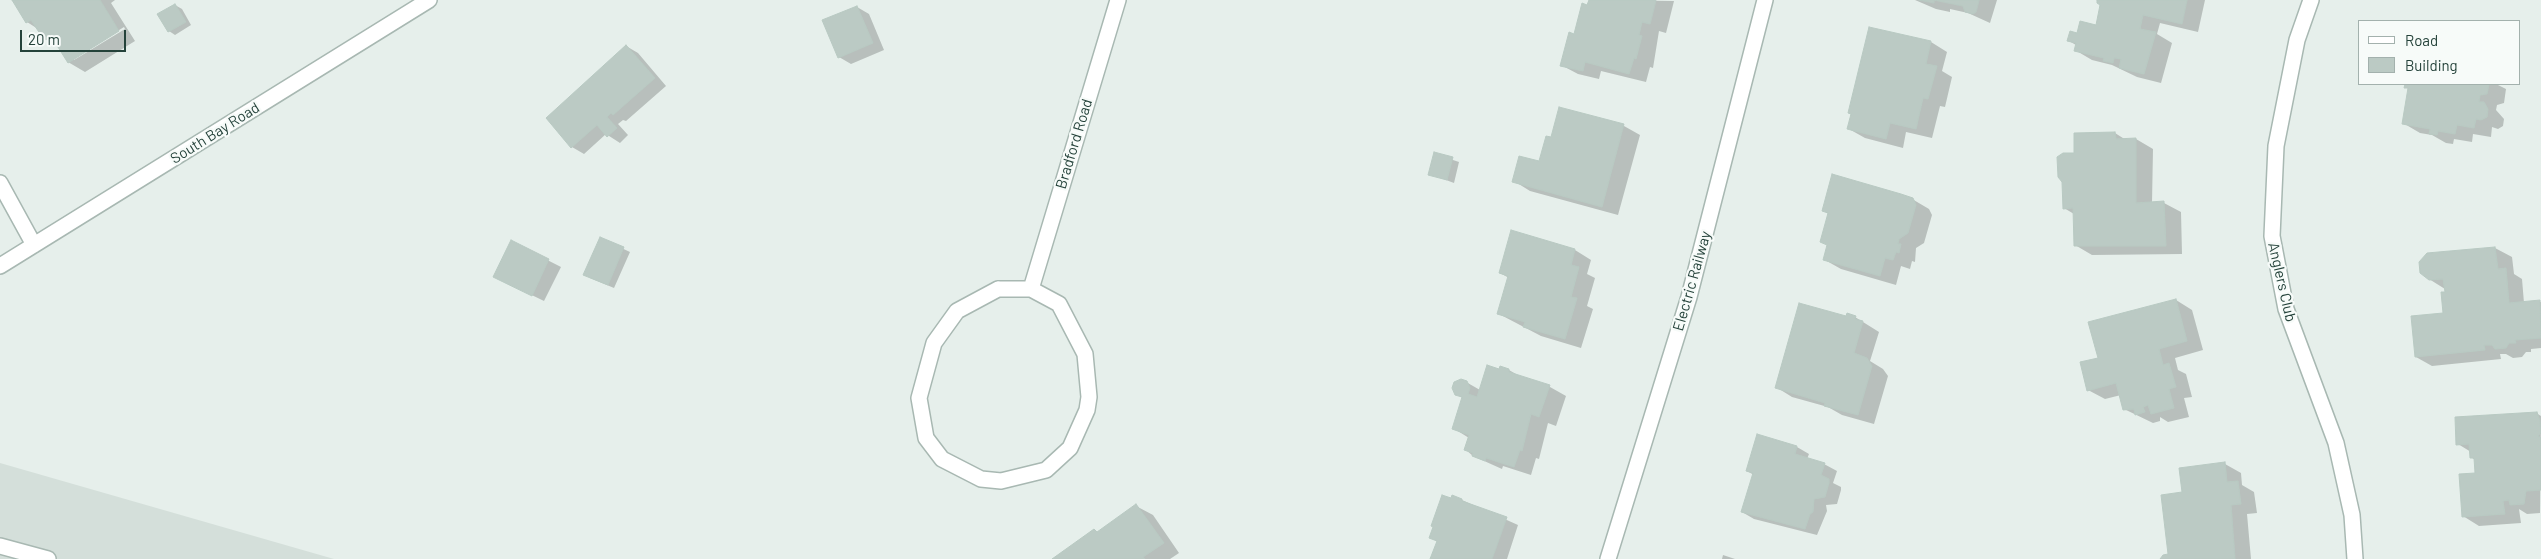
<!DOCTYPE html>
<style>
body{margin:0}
#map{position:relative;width:2541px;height:559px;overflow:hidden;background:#e6efeb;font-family:Barlow,sans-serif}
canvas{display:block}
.legend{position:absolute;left:2358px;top:20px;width:162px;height:65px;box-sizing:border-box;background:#f7fbf9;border:1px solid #a3b1ad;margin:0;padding:6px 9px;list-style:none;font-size:15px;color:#24423a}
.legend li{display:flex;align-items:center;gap:10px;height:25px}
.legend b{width:25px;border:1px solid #a3b1ad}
.scale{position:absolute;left:20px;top:30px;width:106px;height:22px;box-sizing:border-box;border:2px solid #24423a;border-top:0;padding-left:6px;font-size:15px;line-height:18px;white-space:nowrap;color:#24423a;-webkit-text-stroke:4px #f7fbf9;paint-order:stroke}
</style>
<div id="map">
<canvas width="2541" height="559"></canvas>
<ul class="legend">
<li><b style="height:6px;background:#fff"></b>Road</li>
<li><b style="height:14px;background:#bbcac4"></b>Building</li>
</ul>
<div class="scale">20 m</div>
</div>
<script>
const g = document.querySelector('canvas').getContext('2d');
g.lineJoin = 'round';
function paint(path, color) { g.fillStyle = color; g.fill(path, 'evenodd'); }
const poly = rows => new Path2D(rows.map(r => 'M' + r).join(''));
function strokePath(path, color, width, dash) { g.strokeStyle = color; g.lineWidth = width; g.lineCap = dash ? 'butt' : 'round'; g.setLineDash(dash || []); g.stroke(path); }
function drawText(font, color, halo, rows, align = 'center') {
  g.font = font + ' Barlow,sans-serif'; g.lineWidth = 4.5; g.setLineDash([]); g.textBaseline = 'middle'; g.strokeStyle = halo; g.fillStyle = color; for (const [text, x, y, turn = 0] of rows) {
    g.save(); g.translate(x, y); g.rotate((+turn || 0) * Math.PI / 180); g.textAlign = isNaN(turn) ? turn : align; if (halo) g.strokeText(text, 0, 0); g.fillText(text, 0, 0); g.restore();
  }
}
paint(poly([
 [0,463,334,559,0,559]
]), '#d4dfda');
paint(poly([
 [15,0,115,0,111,3,135,41,85,72,68,62,60,48,45,39,38,29,27,22],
 [124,27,125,29,74,60,74,58],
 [1590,0,1674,1,1666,33,1659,31,1653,68,1650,67,1646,82,1601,71,1599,79,1578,74,1561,65],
 [1915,0,1997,0,1990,23,1968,13,1950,9,1950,12,1936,9],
 [2099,0,2205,0,2198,32,2160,23,2157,34,2172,43,2161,83,2137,77,2112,65,2092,60,2075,50,2076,45,2069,41,2097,26,2101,5],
 [175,5,182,9,191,25,175,35,169,31,159,15],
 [857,7,869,14,884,50,851,64,839,57],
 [1931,42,1947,52,1942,71,1952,77,1945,107,1940,106,1932,138,1906,132,1903,148,1865,138,1849,129],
 [626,46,638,53,666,86,626,121,623,120,618,124,628,135,620,143,606,134,584,154,572,147],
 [2406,84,2496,84,2506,89,2504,103,2497,105,2496,110,2504,119,2503,126,2498,129,2492,127,2491,137,2473,134,2472,142,2454,139,2453,144,2446,143,2432,135,2420,133,2403,123,2409,89,2406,87],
 [1560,109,1624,126,1640,135,1618,215,1530,191,1514,181,1540,163,1552,139],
 [2115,133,2126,140,2136,139,2153,149,2152,203,2164,203,2181,212,2182,254,2092,255,2075,245,2074,214,2064,208,2076,154],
 [1435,154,1459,162,1454,183,1430,174],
 [1912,199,1929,209,1932,215,1924,243,1916,248,1915,262,1912,261,1910,269,1901,266,1896,285,1841,269,1825,260,1829,246,1829,214,1824,211],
 [1512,232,1575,250,1591,260,1587,274,1595,278,1587,306,1593,309,1581,348,1541,336,1499,314,1509,278,1500,273],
 [600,238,630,252,614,288,590,278],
 [512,242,561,267,544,301,507,283],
 [2495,248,2512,257,2514,274,2522,279,2524,303,2541,302,2541,348,2531,349,2531,352,2526,352,2522,357,2513,358,2506,354,2500,354,2501,359,2432,366,2416,357,2444,314,2445,289,2429,279,2428,254],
 [2176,300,2192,310,2203,350,2175,358,2178,370,2186,374,2192,397,2184,398,2189,417,2168,422,2160,417,2160,421,2153,423,2124,409,2121,395,2105,399,2088,390,2099,359],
 [1855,317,1879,332,1870,361,1883,369,1888,376,1874,424,1842,415,1828,407,1792,397,1776,387,1847,318],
 [1509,370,1521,377,1550,387,1566,396,1556,426,1548,423,1539,459,1536,458,1531,475,1503,466,1502,469,1473,456,1466,450,1469,438,1453,428,1463,398,1456,394,1466,382,1480,390,1500,371],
 [2536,413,2541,416,2540,513,2527,514,2519,509,2521,523,2479,526,2463,516,2476,474,2475,460,2471,457,2471,452,2458,444],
 [1758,435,1797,447,1809,454,1807,459,1824,464,1837,471,1833,483,1841,487,1841,490,1837,504,1826,505,1827,511,1817,535,1754,519,1742,512,1754,475,1747,471],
 [2225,464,2241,473,2242,485,2254,492,2257,513,2247,514,2251,559,2161,559,2169,555],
 [1452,500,1462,500,1518,525,1507,559,1432,559,1438,542,1431,538],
 [1136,506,1153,515,1179,553,1170,559,1054,559,1098,533],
 [1723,555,1735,559,1722,559]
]), '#0003');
const building = poly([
 [12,0,100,0,119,31,68,63,51,36,44,40,31,20,26,23,12,0],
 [1589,0,1656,0,1650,24,1642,22,1639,35,1642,36,1636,59,1634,58,1629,74,1585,62,1583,71,1560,66,1569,32,1574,34,1582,3,1587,5,1589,0],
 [1919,0,1979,0,1976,12,1973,14,1965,12,1963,6,1934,0,1934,3,1919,0],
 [2097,0,2187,0,2182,24,2143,15,2140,29,2156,32,2144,74,2119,68,2121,59,2114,58,2113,63,2103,61,2104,58,2074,51,2076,43,2067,41,2070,31,2077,33,2080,21,2096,25,2100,5,2097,3,2097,0],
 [175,4,186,22,168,32,157,14,175,4],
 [857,6,873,43,838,58,822,20,857,6],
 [1869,27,1931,41,1926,64,1937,66,1928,99,1923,98,1916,129,1890,123,1886,139,1847,129,1851,114,1848,113,1869,27],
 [626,45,655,78,613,115,611,113,607,117,617,128,607,137,597,125,571,148,546,118,626,45],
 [2405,84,2489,84,2487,94,2480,95,2479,102,2484,102,2488,109,2487,117,2481,120,2476,119,2474,128,2457,125,2455,134,2438,131,2437,135,2429,134,2430,129,2402,124,2408,88,2404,88,2405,84],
 [1559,107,1624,124,1602,207,1512,182,1519,156,1539,161,1546,136,1551,137,1559,107],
 [2115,132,2116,139,2136,138,2136,203,2164,201,2166,246,2074,246,2073,208,2063,209,2062,182,2058,177,2057,157,2063,153,2074,153,2074,133,2115,132],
 [1434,152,1453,157,1447,180,1428,175,1434,152],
 [1832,174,1901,194,1913,198,1916,205,1908,233,1899,239,1898,244,1901,244,1899,253,1896,252,1893,260,1885,258,1880,276,1823,260,1827,245,1820,242,1828,213,1822,211,1832,174],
 [1511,230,1575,249,1571,265,1579,267,1571,297,1577,298,1565,339,1523,327,1525,322,1497,314,1508,276,1499,273,1511,230],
 [600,237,624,247,608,285,583,275,600,237],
 [511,240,549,259,532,296,493,277,511,240],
 [2495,247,2498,269,2506,268,2509,303,2540,300,2541,338,2515,340,2516,343,2509,343,2506,348,2495,349,2492,345,2484,345,2485,350,2415,357,2411,316,2443,313,2441,292,2445,292,2443,279,2429,280,2420,273,2419,262,2427,253,2495,247],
 [2176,299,2187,341,2159,349,2163,365,2169,363,2176,387,2169,389,2174,408,2151,414,2148,405,2143,407,2145,412,2135,415,2134,409,2123,410,2116,383,2087,391,2080,362,2098,358,2088,322,2176,299],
 [1799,303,1846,316,1847,313,1856,316,1855,319,1863,321,1854,353,1867,358,1872,366,1858,415,1824,406,1825,403,1775,388,1799,303],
 [1487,365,1499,369,1500,366,1509,369,1509,372,1550,385,1539,417,1531,414,1522,451,1520,450,1514,467,1486,458,1485,461,1472,456,1473,453,1464,450,1469,435,1452,429,1462,397,1455,395,1452,388,1454,382,1461,379,1467,381,1470,388,1468,394,1477,397,1487,365],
 [2537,412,2540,421,2541,433,2538,436,2541,438,2541,490,2526,491,2524,504,2510,505,2509,500,2503,501,2505,514,2462,517,2459,474,2475,473,2474,458,2470,458,2469,444,2456,445,2455,417,2537,412],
 [1757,434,1797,446,1795,454,1825,463,1821,475,1829,479,1829,483,1825,497,1814,499,1813,512,1810,514,1805,529,1741,512,1753,473,1746,471,1757,434],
 [2225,462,2227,482,2238,481,2241,504,2231,505,2235,559,2160,559,2163,555,2168,554,2161,495,2182,492,2179,468,2225,462],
 [1442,495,1451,498,1452,495,1462,499,1462,501,1507,517,1492,559,1430,559,1437,541,1429,538,1433,527,1431,526,1442,495],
 [1136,504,1164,543,1143,557,1145,559,1052,559,1094,529,1097,532,1136,504]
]);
paint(building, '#bbcac4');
strokePath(building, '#b8c9c2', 1);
const minor = poly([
 [2311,0,2297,40,2276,146,2272,236,2286,309,2336,443,2352,515,2355,559],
 [0,183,34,245],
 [0,266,429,0],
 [998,289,1031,289,1059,304,1085,354,1089,397,1087,410,1070,448,1046,470,1001,481,981,479,942,459,926,438,919,398,934,343,957,311,998,289],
 [1031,289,1118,0],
 [0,546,48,559],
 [1608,559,1689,297,1765,0]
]);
strokePath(minor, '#a8b8b2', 18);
strokePath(minor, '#fff', 15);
drawText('15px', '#24423a', '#f7fbf9', [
 ["South Bay Road",215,133,-32],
 ["Bradford Road",1074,144,-73],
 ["Electric Railway",1692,281,-74],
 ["Anglers Club",2282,282,77]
]);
</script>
